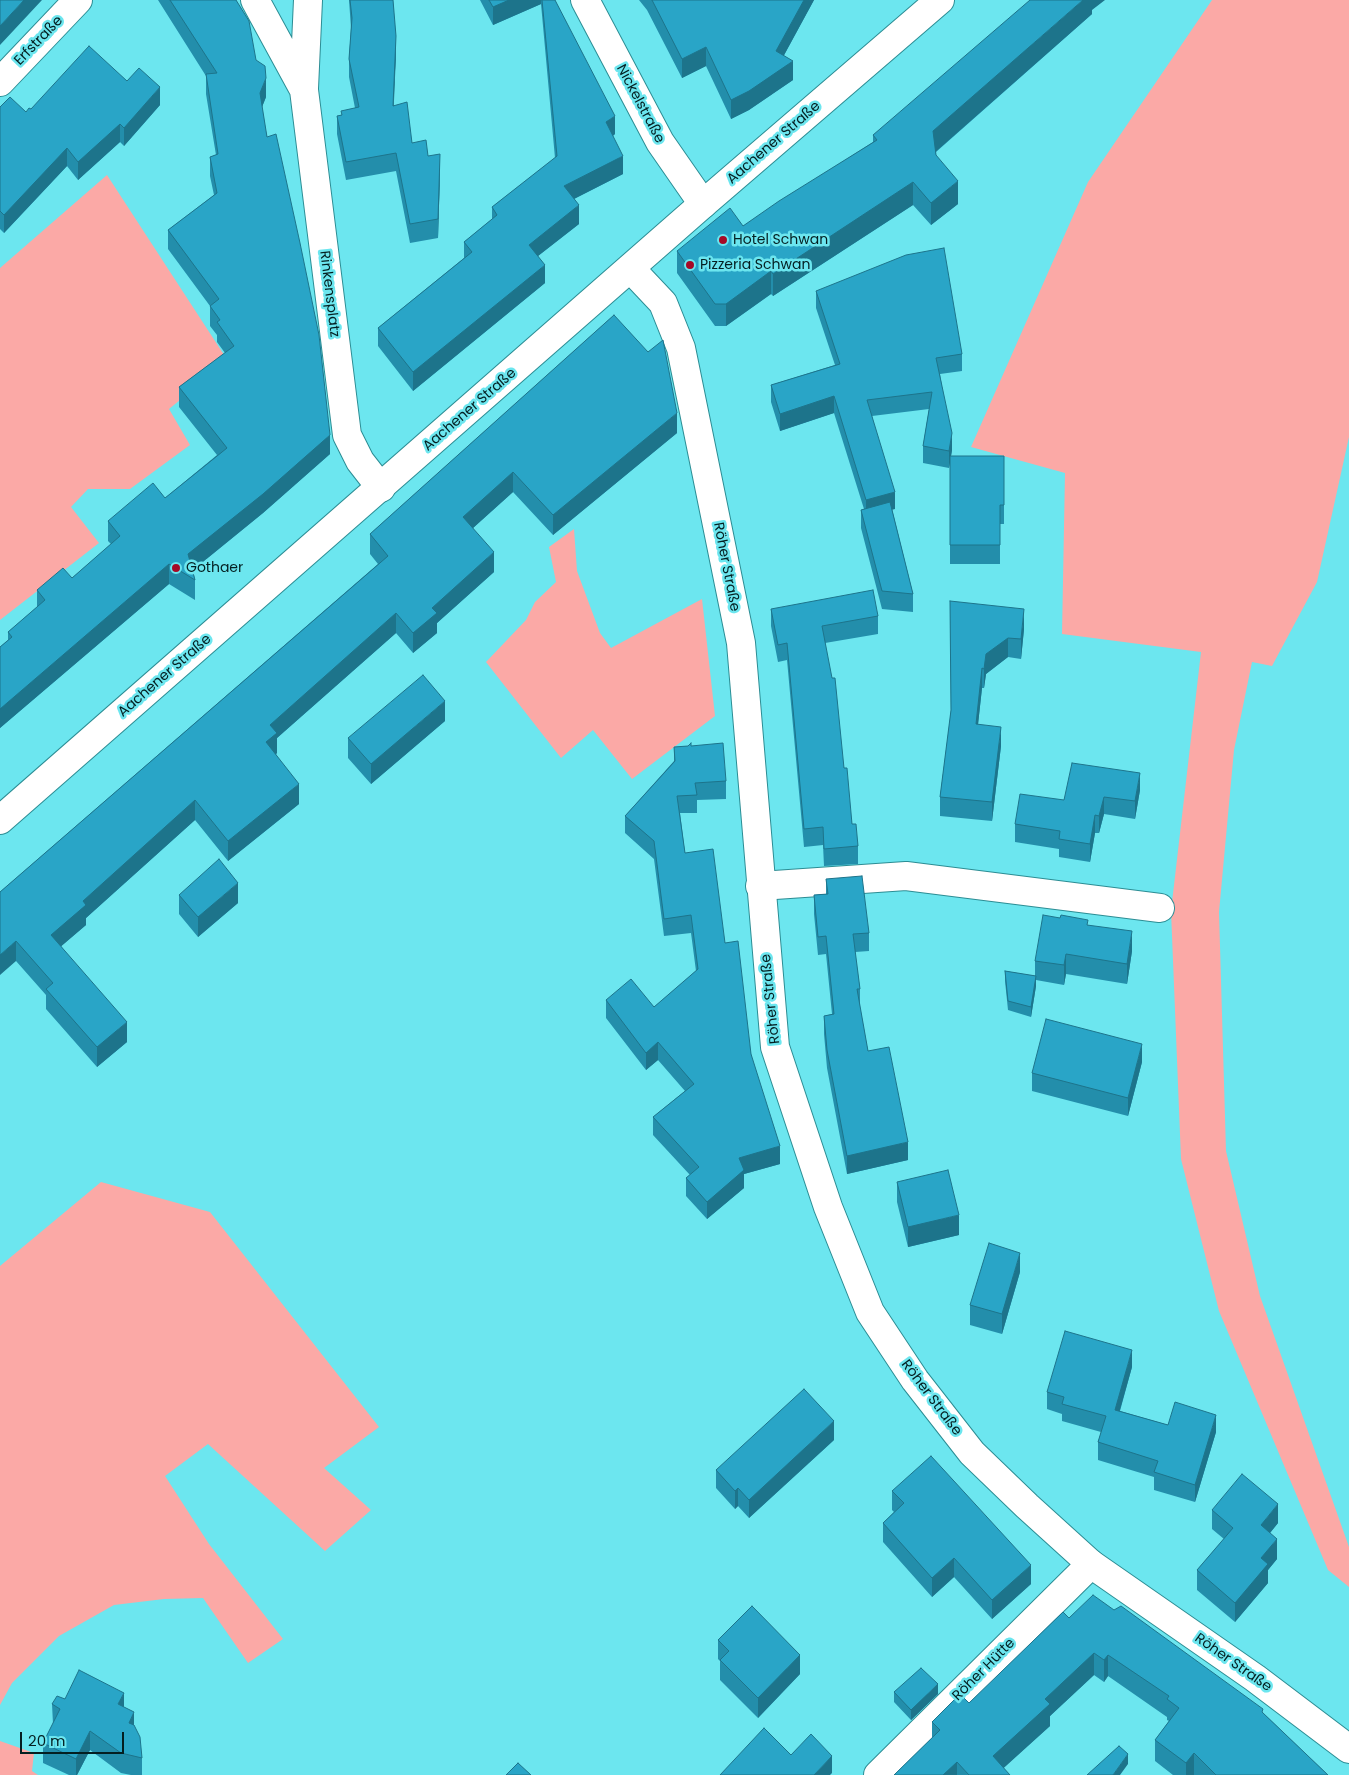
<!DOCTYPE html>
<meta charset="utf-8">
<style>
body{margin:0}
#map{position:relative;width:1349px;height:1775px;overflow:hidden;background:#6ce6ef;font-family:Poppins,sans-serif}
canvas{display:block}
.scale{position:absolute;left:20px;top:1732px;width:104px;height:22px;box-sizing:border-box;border:2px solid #041f21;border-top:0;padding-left:6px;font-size:15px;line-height:18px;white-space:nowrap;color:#041f21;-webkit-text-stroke:4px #6ce6ef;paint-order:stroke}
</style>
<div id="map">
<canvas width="1349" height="1775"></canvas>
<div class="scale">20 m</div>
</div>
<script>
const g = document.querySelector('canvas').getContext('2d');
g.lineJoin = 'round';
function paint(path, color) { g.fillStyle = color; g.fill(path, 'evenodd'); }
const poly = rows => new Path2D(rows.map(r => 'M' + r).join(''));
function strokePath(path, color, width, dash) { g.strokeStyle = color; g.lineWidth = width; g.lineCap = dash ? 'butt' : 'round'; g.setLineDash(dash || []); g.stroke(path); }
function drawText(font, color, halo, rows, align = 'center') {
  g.font = font + ' Poppins,sans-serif'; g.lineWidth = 5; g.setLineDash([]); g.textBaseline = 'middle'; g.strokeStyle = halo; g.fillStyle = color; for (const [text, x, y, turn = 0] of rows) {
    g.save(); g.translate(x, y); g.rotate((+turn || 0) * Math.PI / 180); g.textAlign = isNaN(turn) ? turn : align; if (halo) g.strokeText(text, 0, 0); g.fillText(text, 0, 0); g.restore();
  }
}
paint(poly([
 [1212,0,1349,0,1349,437,1317,582,1272,666,1252,662,1234,750,1219,912,1226,1151,1260,1296,1349,1547,1349,1587,1328,1570,1219,1311,1181,1159,1171,911,1201,652,1062,634,1065,473,971,447,1088,182],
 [107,175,228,361,169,409,190,445,130,489,88,489,71,507,99,543,0,620,0,268],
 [574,529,577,571,600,633,611,648,702,599,715,716,632,779,593,730,561,758,486,662,526,620,535,602,556,582,549,547],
 [101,1182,210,1212,379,1427,324,1468,371,1510,325,1551,208,1444,165,1476,209,1544,283,1639,248,1663,203,1598,164,1599,114,1605,59,1636,12,1683,0,1705,0,1266],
 [0,1741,34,1753,32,1771,38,1775,0,1775]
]), '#fba9a6');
const minor = poly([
 [255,0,304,90,347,435,360,461,381,488],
 [585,0,660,142,703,204],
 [0,82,78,0],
 [304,88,308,0],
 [760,886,906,876,1160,908],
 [878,1775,1091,1564]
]);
const secondary = poly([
 [630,268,663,303,681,348,741,643,775,1047,828,1207,870,1312,915,1380,972,1453,1027,1506,1091,1564,1255,1678,1349,1749],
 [0,820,703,204,940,0]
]);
strokePath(minor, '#2c8d94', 30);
strokePath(secondary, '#2c8d94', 30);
strokePath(minor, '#fff', 28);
strokePath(secondary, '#fff', 28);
paint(poly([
 [158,0,236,0,266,97,262,107,267,137,330,454,263,513,193,570,195,580,195,600,169,584,0,728,0,647,8,640,8,632,37,607,37,590,72,578,111,544,108,541,108,521,165,498,217,455,179,407,179,387,225,353,217,342,217,335,210,326,210,306,168,249,168,230,214,195,210,176,210,157,216,155,206,94,206,76],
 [349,0,393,0,396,54,393,105,412,143,428,156,440,173,438,238,410,243,396,171,346,180,337,134,337,116,341,115,355,108,349,77,349,59,351,28],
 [480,0,555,0,615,134,613,136,623,174,574,199,579,224,538,256,545,283,413,391,378,346,378,328,464,258,464,242,492,219,492,207,555,158,541,4,493,25],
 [639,0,814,0,784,55,793,80,749,110,731,119,706,66,682,78,647,10],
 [1092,10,1092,14,936,152,936,155,958,204,931,225,913,205,773,296,771,294,726,326,715,326,677,273,677,251,743,226,873,142,873,135],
 [127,81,160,105,124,146,120,142,78,180,67,166,4,233,0,229,0,107,26,112,31,109],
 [816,291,962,354,962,371,940,374,952,450,951,456,1004,456,1004,524,1000,524,1000,564,950,564,950,462,949,468,923,463,923,446,929,409,872,416,895,509,892,509,913,594,913,612,882,609,861,528,861,510,864,509,834,413,780,431,771,402,771,385,835,365,816,308],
 [614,315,677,433,553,535,513,492,473,528,494,572,437,623,437,633,413,653,396,633,277,738,277,753,276,754,299,804,228,861,195,820,86,918,86,925,61,946,127,1042,97,1067,46,1009,46,995,16,961,0,892,378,564,370,554,370,534],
 [950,601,1024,629,1021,659,1008,657,986,674,984,688,982,688,978,724,1001,746,992,821,940,816,940,797,951,711],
 [771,609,878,616,878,634,825,643,852,824,858,846,858,864,824,866,823,845,804,847,787,660,778,662,771,626],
 [445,721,371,784,348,758,348,738],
 [691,746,726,781,726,799,697,800,697,813,680,813,685,853,725,943,751,1054,780,1164,744,1174,744,1188,707,1219,686,1196,686,1178,690,1175,653,1135,653,1117,685,1091,658,1060,646,1070,606,1018,606,1000,654,1007,696,971,691,933,664,936,654,859,625,833,625,816,674,761,674,747],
 [1140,790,1135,819,1104,814,1099,833,1095,833,1090,862,1059,857,1059,849,1015,842,1015,824,1064,800],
 [826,879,869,933,869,951,855,952,860,989,860,1007,868,1051,908,1160,847,1174,827,1068,824,1034,824,1016,832,1014,826,954,818,955,814,914,814,895,826,894],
 [179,895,238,903,198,937,179,914],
 [1088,925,1132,951,1127,984,1066,974,1064,985,1036,980,1036,986,1031,1017,1008,1010,1005,981,1005,971,1035,976,1035,961],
 [1142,1062,1128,1116,1032,1091,1032,1073],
 [897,1182,959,1235,908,1247,897,1202],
 [1020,1272,1002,1334,970,1325,970,1305],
 [1132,1367,1120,1411,1168,1425,1216,1432,1195,1502,1154,1490,1154,1477,1098,1460,1098,1442,1101,1432,1062,1421,1062,1414,1047,1409,1047,1392],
 [834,1440,749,1518,738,1506,735,1509,716,1488,716,1470],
 [892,1491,1031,1584,992,1619,954,1577,932,1597,883,1542,883,1523,894,1512,892,1510],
 [1212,1510,1278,1523,1270,1533,1277,1559,1268,1570,1268,1583,1235,1622,1197,1590,1197,1570,1224,1539,1212,1529],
 [1069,1618,1263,1713,1328,1775,1173,1775,1155,1761,1155,1740,1169,1721,1167,1720,1167,1717,1108,1676,1104,1682,1094,1675,1050,1716,1050,1726,1003,1768,1010,1775,894,1775,932,1738,932,1722,969,1703],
 [718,1640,800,1674,758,1718,720,1680,720,1661,718,1659],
 [894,1692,938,1694,911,1720,894,1702],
 [65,1699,124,1708,134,1725,142,1758,142,1775,131,1775,121,1773,90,1750,77,1775,69,1775,43,1763,43,1743,53,1724,52,1704]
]), '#238eab');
paint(poly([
 [24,0,42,0,0,45,0,26],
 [509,0,541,0,541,4,493,25,493,7],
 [804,0,814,0,776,70,776,51],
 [1083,0,1105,0,1092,10,1092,14,933,154,933,131],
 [396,36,396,54,393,124,393,106],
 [706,47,706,66,682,78,682,59],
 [793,61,793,80,749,110,731,119,731,100],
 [266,78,266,97,260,112,260,93],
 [160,87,160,105,124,146,124,128],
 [615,116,615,134,606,140,606,122],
 [120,124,120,142,78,180,78,162],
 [67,148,67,166,4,233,4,215],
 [440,154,440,173,438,238,438,219],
 [623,156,623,174,564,204,564,186],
 [958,181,958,204,931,225,931,203],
 [913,182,913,205,773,296,773,274],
 [579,205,579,224,529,263,529,245],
 [545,265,545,283,413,391,413,372],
 [771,271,771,294,726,326,726,304],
 [834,396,834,413,780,431,780,414],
 [677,413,677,433,553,535,553,515],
 [952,433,952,450,949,468,949,451],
 [330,435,330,454,263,513,188,574,188,554],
 [513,472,513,492,463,537,463,517],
 [895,492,895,509,866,517,866,500],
 [494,552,494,572,437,623,437,633,413,653,413,633,432,608],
 [169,564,169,584,0,728,0,709],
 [1024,609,1024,629,1021,659,1021,639],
 [396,613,396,633,277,738,277,753,266,763,266,742,270,725],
 [1008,638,1008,657,986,674,984,688,984,669,986,654],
 [982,668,982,688,976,743,976,724],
 [445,701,445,721,371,784,371,764],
 [1001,727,1001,746,992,821,992,802],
 [1140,773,1140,790,1135,819,1135,801],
 [299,784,299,804,228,861,228,841],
 [1104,797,1104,814,1099,833,1099,816],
 [195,800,195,820,86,918,86,925,51,955,51,935,83,901],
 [1095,815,1095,833,1090,862,1090,844],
 [238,883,238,903,198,937,198,917],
 [1132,931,1132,951,1127,984,1127,964],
 [16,941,16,961,0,975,0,955],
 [1066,954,1066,974,1064,985,1064,965],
 [1036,976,1036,986,1031,1017,1031,1007],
 [127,1022,127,1042,97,1067,97,1047],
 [658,1042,658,1060,646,1070,646,1053],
 [1142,1044,1142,1062,1128,1116,1128,1098],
 [908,1142,908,1160,847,1174,847,1156],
 [780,1146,780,1164,744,1174,744,1188,707,1219,707,1202,739,1158],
 [959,1215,959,1235,908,1247,908,1227],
 [1020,1253,1020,1272,1002,1334,1002,1314],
 [1132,1350,1132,1367,1115,1427,1115,1410],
 [1216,1415,1216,1432,1195,1502,1195,1485],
 [834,1421,834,1440,749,1518,749,1500],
 [738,1488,738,1506,735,1509,735,1491],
 [1278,1504,1278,1523,1261,1544,1261,1525],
 [1277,1539,1277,1559,1268,1570,1268,1583,1235,1622,1235,1603,1261,1558],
 [954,1558,954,1577,932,1597,932,1578],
 [1031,1565,1031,1584,992,1619,992,1600],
 [1094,1653,1094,1675,1050,1716,1050,1726,996,1775,993,1756,1045,1699],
 [800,1655,800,1674,758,1718,758,1698],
 [1108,1655,1108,1676,1104,1682,1104,1660],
 [938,1684,938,1694,911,1720,911,1710],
 [124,1693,124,1712,118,1704],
 [134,1712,134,1732,129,1723],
 [90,1731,90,1750,77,1775,76,1775,76,1759],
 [1194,1753,1194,1775,1186,1775,1186,1763],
 [1128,1754,1128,1764,1120,1775,1113,1775],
 [832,1756,832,1773,830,1775,814,1775],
 [957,1762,957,1775,943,1775]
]), '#1d748b');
const building = poly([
 [0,0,24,0,0,26,0,0],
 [170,0,236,0,249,21,256,60,265,66,266,78,260,93,267,137,276,134,300,243,319,335,330,435,263,494,188,554,195,580,169,564,0,709,0,647,12,637,8,632,45,600,37,590,63,568,72,578,120,536,108,521,153,483,165,498,227,448,179,387,234,346,217,322,220,320,210,306,219,299,168,230,217,193,210,157,218,154,206,74,217,73,170,0],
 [350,0,393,0,396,36,393,106,407,102,412,143,426,140,428,156,440,154,438,219,410,224,396,153,346,162,337,116,342,115,341,111,359,107,349,59,352,18,350,0],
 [489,0,509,0,493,7,489,0],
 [542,0,555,0,615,116,606,122,623,156,564,186,579,205,529,245,545,265,413,372,378,328,472,252,464,242,497,215,492,207,557,156,542,0],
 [652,0,804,0,776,51,793,61,749,91,731,100,706,47,682,59,652,0],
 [1030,0,1083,0,933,131,936,155,958,181,931,203,913,182,773,274,771,271,726,304,715,304,677,251,730,208,743,226,779,201,877,140,873,135,1030,0],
 [89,46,127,81,139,68,160,87,124,128,120,124,78,162,67,148,4,215,0,211,0,107,10,97,26,112,29,108,31,109,89,46],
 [944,248,962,354,936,358,952,433,949,451,923,446,932,392,867,400,895,492,866,500,834,396,780,414,771,385,840,364,816,291,906,255,944,248],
 [614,315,648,352,663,340,677,413,553,515,513,472,463,517,494,552,432,608,437,613,413,633,396,613,270,725,277,733,266,742,299,784,228,841,195,800,83,901,86,905,51,935,127,1022,97,1047,46,989,53,983,16,941,0,955,0,892,388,556,370,534,614,315],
 [950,456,1004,456,1004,505,1000,505,1000,545,950,545,950,456],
 [890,502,913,594,882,591,861,510,890,502],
 [873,590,878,616,822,626,832,678,835,678,844,768,847,768,852,824,856,824,858,846,824,849,823,827,804,829,787,643,778,645,771,609,873,590],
 [950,601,1024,609,1021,639,1008,638,986,654,984,669,982,668,976,724,1001,727,992,802,940,797,951,710,950,601],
 [423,675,445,701,371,764,348,738,423,675],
 [691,743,691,746,723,743,726,781,695,783,697,795,677,796,685,853,713,849,725,943,738,941,751,1054,780,1146,739,1158,744,1170,707,1202,686,1178,699,1167,653,1117,694,1084,658,1042,646,1053,606,1000,631,979,654,1007,698,969,691,915,664,919,654,841,625,816,675,761,674,747,688,746,691,743],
 [1072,763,1140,773,1135,801,1104,797,1099,816,1095,815,1090,844,1059,839,1060,831,1015,824,1020,794,1064,800,1072,763],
 [219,859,238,883,198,917,179,895,219,859],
 [862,876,869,933,853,934,860,989,857,989,868,1051,889,1047,908,1142,847,1156,827,1050,824,1016,834,1014,826,936,818,937,814,895,828,894,826,879,862,876],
 [1043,915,1060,918,1061,915,1088,920,1087,925,1132,931,1127,964,1066,954,1064,965,1035,961,1043,915],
 [1005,971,1036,976,1031,1007,1008,1001,1005,971],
 [1046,1019,1142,1044,1128,1098,1032,1073,1046,1019],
 [948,1170,959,1215,908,1227,897,1182,948,1170],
 [989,1243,1020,1253,1002,1314,970,1305,989,1243],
 [1065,1331,1132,1350,1115,1410,1168,1425,1175,1402,1216,1415,1195,1485,1154,1472,1158,1461,1098,1442,1106,1416,1062,1404,1064,1397,1047,1392,1065,1331],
 [804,1389,834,1421,749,1500,738,1488,735,1491,716,1470,804,1389],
 [931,1456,1031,1565,992,1600,954,1558,932,1578,883,1523,904,1503,892,1491,931,1456],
 [1242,1474,1278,1504,1261,1525,1277,1539,1261,1558,1268,1564,1235,1603,1197,1570,1233,1528,1212,1510,1242,1474],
 [1093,1595,1114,1610,1121,1606,1263,1709,1262,1712,1328,1775,1216,1775,1194,1753,1186,1763,1155,1740,1179,1708,1167,1699,1169,1696,1108,1655,1104,1660,1094,1653,1045,1699,1050,1704,993,1756,1010,1775,969,1775,957,1762,943,1775,894,1775,940,1730,932,1722,960,1694,969,1703,1063,1612,1069,1618,1093,1595],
 [752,1606,800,1655,758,1698,720,1660,729,1651,718,1640,752,1606],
 [921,1668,938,1684,911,1710,894,1692,921,1668],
 [79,1670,124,1693,118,1704,134,1712,129,1723,134,1725,140,1737,142,1758,121,1753,90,1731,76,1759,43,1743,60,1709,52,1704,57,1696,65,1699,79,1670],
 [764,1728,791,1755,811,1734,832,1756,814,1775,720,1775,764,1728],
 [1119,1746,1128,1754,1113,1775,1087,1775,1119,1746],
 [518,1763,531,1775,506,1775,518,1763]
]);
paint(building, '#29a5c7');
strokePath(building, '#1d748b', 1);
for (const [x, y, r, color] of [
 [723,240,5,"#a50926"],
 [690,265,5,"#a50926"],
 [176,568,5,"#a50926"]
]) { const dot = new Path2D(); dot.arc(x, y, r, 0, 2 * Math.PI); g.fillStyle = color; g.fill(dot); strokePath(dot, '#6ce6ef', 2); }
drawText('14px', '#041f21', '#6ce6ef', [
 ["Erfstraße",39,41,-46],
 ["Nickelstraße",640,104,62],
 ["Aachener Straße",774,143,-41],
 ["Rinkensplatz",329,294,83],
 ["Aachener Straße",470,410,-41],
 ["Röher Straße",726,567,79],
 ["Aachener Straße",165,676,-41],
 ["Röher Straße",771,999,-96],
 ["Röher Straße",931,1398,53],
 ["Röher Straße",1233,1663,35],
 ["Röher Hütte",984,1670,-45]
]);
drawText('14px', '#041f21', '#6ce6ef', [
 ["Hotel Schwan",733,240],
 ["Pizzeria Schwan",700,265],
 ["Gothaer",186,568]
], 'left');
</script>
